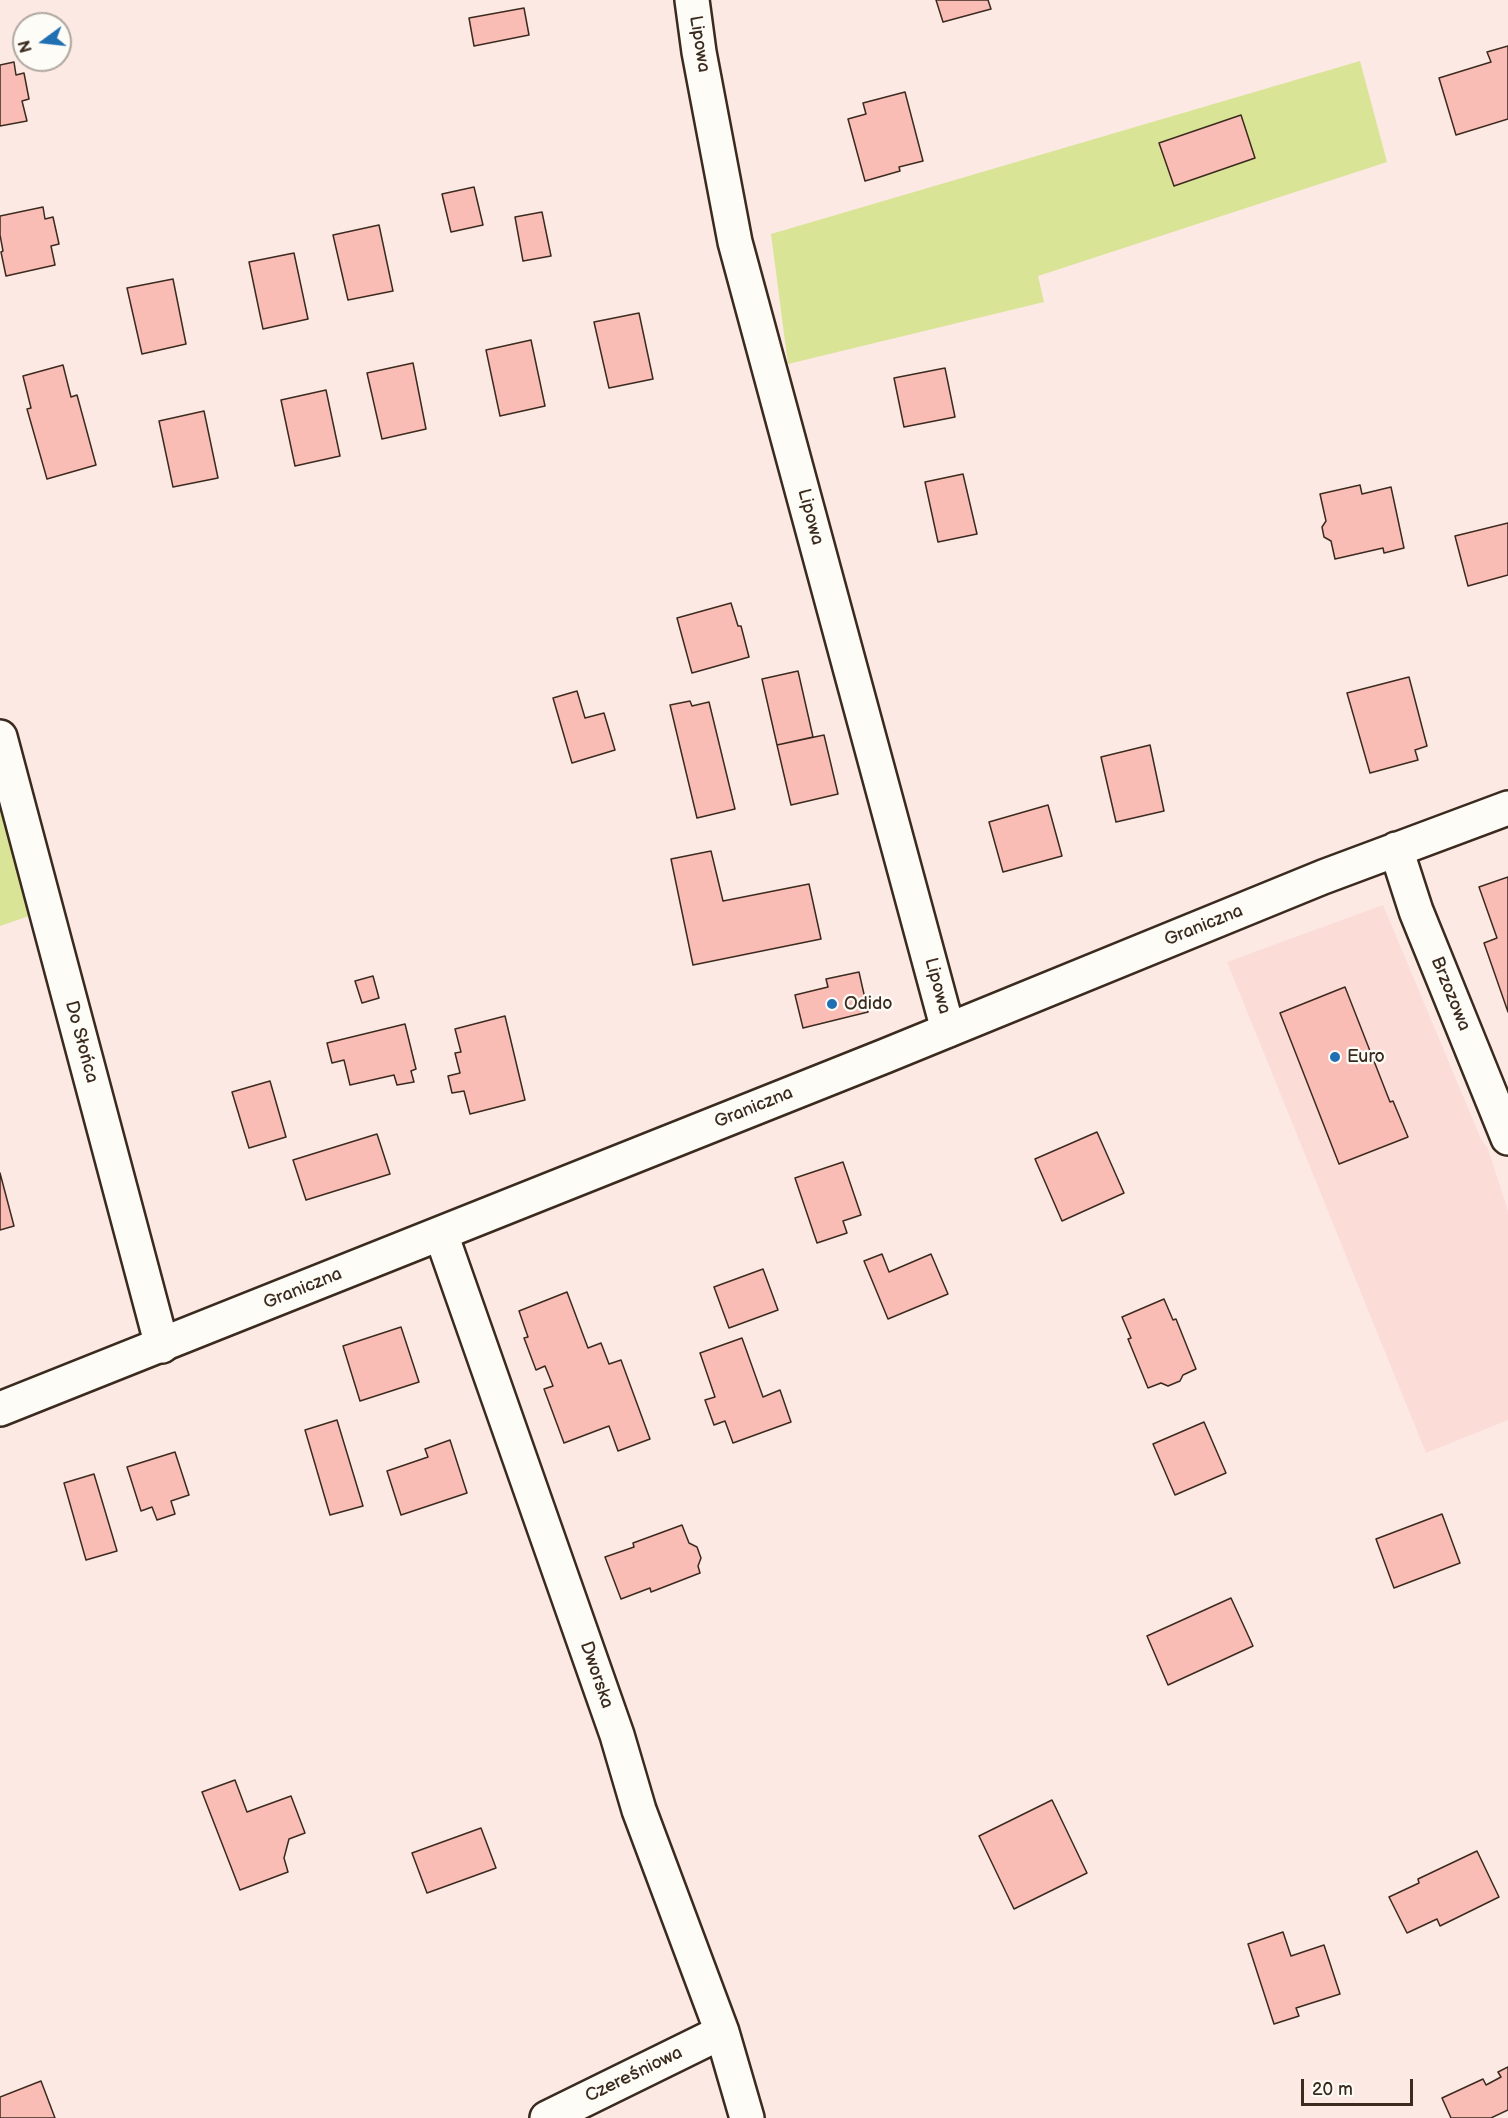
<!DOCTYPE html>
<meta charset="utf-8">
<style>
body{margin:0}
#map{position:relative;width:1508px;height:2118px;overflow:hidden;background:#fce9e4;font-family:"Balsamiq Sans",sans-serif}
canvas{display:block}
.north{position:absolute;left:12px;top:12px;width:60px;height:60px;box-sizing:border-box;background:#fdfcf7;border:2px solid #afa8a0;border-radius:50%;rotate:255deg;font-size:16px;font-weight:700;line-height:24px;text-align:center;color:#3b2a1e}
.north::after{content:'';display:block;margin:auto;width:21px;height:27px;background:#1f6fb2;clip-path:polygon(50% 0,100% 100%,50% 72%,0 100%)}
.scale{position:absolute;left:1301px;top:2079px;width:112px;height:27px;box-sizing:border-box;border:3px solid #3b2a1e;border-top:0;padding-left:8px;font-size:18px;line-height:21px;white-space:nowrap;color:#3b2a1e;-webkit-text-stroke:4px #fdfcf7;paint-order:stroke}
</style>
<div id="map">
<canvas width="1508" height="2118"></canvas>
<div class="north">N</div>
<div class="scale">20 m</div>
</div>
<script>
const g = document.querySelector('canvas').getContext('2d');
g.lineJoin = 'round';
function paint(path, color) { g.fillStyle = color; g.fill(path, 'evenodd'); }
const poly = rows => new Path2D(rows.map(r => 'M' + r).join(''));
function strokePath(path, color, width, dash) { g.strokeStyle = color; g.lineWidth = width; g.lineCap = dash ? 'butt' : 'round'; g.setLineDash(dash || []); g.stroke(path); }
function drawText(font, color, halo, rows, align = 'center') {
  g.font = font + ' "Balsamiq Sans",sans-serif'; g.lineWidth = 4.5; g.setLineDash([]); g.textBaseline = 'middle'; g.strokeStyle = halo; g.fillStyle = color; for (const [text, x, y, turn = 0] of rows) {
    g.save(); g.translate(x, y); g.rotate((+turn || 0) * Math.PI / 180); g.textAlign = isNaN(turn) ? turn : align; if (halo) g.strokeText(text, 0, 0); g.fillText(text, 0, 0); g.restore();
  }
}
paint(poly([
 [1383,905,1481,1139,1488,1149,1508,1211,1508,1420,1426,1453,1227,962]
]), '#fbdcd6');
paint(poly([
 [1360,61,1387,162,1038,276,1044,302,788,364,771,234],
 [0,802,32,915,0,926]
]), '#d9e496');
const building = poly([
 [936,0,988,0,991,9,943,22,936,0],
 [524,8,529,35,474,46,469,18,524,8],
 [1508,46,1508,119,1456,135,1439,78,1491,62,1487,52,1508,46],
 [14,62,16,75,24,73,29,99,22,101,27,121,0,126,0,65,14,62],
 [905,92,923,161,899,167,900,171,865,181,848,119,866,114,863,103,905,92],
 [1241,115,1255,158,1174,186,1159,143,1241,115],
 [474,187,483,225,451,232,442,194,474,187],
 [43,207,45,219,53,217,59,244,51,246,55,265,6,276,1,252,3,251,0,235,0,216,43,207],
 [542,212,551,256,523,261,515,217,542,212],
 [379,225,393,291,348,300,333,235,379,225],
 [294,253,308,319,263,329,249,262,294,253],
 [173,279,186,344,142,354,127,288,173,279],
 [639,313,653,379,609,388,594,322,639,313],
 [531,340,545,406,500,416,486,350,531,340],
 [413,363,426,429,382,439,367,373,413,363],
 [63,365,71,397,77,395,96,465,47,479,27,409,31,408,23,376,63,365],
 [945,368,955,417,904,427,894,378,945,368],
 [326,390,340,456,295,466,281,400,326,390],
 [204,411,218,478,173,487,159,421,204,411],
 [963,474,977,534,938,542,925,482,963,474],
 [1360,485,1362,494,1391,487,1404,548,1384,553,1383,548,1335,559,1331,541,1324,537,1322,527,1326,521,1320,494,1360,485],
 [1508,523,1508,575,1468,586,1455,536,1508,523],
 [731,603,738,626,741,626,749,657,692,673,677,618,731,603],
 [798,671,813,737,777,745,762,679,798,671],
 [1409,677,1427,746,1415,750,1418,760,1370,773,1347,693,1409,677],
 [577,691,585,718,604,713,615,750,572,763,553,698,577,691],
 [690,701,692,706,709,702,735,809,697,818,670,705,690,701],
 [824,735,838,794,791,805,777,745,824,735],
 [1150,745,1164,811,1116,822,1101,757,1150,745],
 [1048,805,1062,856,1003,872,989,822,1048,805],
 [711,851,723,901,809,884,821,939,693,965,671,859,711,851],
 [1508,877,1508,1012,1484,943,1497,938,1479,887,1508,877],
 [859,972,868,1012,803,1028,795,995,828,987,826,979,859,972],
 [373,976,379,998,362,1003,355,981,373,976],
 [1345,987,1390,1102,1393,1101,1408,1137,1339,1164,1280,1013,1345,987],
 [505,1016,525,1100,470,1114,464,1091,452,1093,448,1076,460,1073,455,1053,461,1052,455,1029,505,1016],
 [405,1024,416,1069,411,1071,414,1082,397,1085,394,1075,350,1085,344,1060,332,1063,327,1043,405,1024],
 [270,1081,286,1137,249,1148,232,1092,270,1081],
 [1097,1132,1124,1193,1062,1221,1035,1159,1097,1132],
 [377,1134,390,1174,306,1200,293,1160,377,1134],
 [843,1162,861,1215,843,1221,847,1233,817,1243,795,1178,843,1162],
 [0,1173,14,1226,0,1230,0,1173],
 [882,1254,889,1272,931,1254,948,1294,888,1319,864,1261,882,1254],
 [763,1269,778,1310,729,1328,714,1287,763,1269],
 [567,1292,588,1348,601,1343,609,1364,621,1360,650,1439,618,1451,609,1426,564,1443,544,1389,553,1386,545,1366,536,1370,524,1338,528,1337,519,1311,567,1292],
 [1164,1299,1173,1320,1176,1319,1196,1369,1183,1375,1180,1381,1168,1386,1161,1383,1148,1388,1128,1339,1131,1338,1122,1317,1164,1299],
 [401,1327,419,1382,360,1401,343,1346,401,1327],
 [742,1338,763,1397,780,1390,791,1422,733,1443,725,1421,714,1425,705,1400,715,1397,700,1353,742,1338],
 [337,1420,363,1506,330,1515,305,1430,337,1420],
 [1204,1422,1226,1473,1175,1495,1153,1444,1204,1422],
 [450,1440,467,1493,401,1515,387,1471,428,1457,425,1449,450,1440],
 [175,1452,189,1495,171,1501,175,1514,157,1520,152,1507,141,1511,127,1467,175,1452],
 [94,1474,117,1551,86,1560,64,1483,94,1474],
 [1442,1514,1460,1563,1394,1588,1376,1539,1442,1514],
 [682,1525,689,1543,697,1547,701,1558,698,1566,700,1573,651,1592,650,1588,621,1599,605,1557,634,1547,633,1543,682,1525],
 [1231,1598,1253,1646,1168,1685,1147,1636,1231,1598],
 [235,1780,247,1812,291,1796,305,1833,289,1839,284,1858,288,1872,240,1890,202,1792,235,1780],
 [1052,1800,1087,1873,1014,1909,979,1836,1052,1800],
 [481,1828,496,1868,427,1893,412,1853,481,1828],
 [1477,1851,1499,1897,1440,1926,1437,1919,1407,1933,1389,1897,1419,1883,1418,1879,1477,1851],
 [1283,1932,1291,1956,1324,1945,1340,1994,1296,2008,1299,2016,1274,2024,1248,1944,1283,1932],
 [1508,2067,1508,2110,1491,2118,1451,2118,1442,2098,1483,2079,1486,2085,1501,2077,1498,2072,1508,2067],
 [41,2081,55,2118,0,2118,0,2097,41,2081]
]);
paint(building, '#f9bdb6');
strokePath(building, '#3b2a1e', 1.5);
const minor = poly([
 [692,0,699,52,735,242,948,1030],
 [0,737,162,1346],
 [441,1234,617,1735,639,1810,722,2032,747,2118],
 [547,2118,722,2032]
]);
const tertiary = poly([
 [1396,849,1416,911,1508,1138],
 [0,1409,885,1056,1323,877,1508,808]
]);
strokePath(minor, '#3b2a1e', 38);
strokePath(tertiary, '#3b2a1e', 38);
strokePath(minor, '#fdfcf7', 33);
strokePath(tertiary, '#fdfcf7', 33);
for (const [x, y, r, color] of [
 [832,1004,6,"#1f6fb2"],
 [1335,1057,6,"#1f6fb2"]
]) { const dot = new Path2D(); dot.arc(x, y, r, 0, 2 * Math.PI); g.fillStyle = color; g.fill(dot); strokePath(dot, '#fdfcf7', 2); }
drawText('18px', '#3b2a1e', '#fdfcf7', [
 ["Lipowa",699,44,81],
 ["Lipowa",810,517,75],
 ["Graniczna",1204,926,-22],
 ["Lipowa",937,986,75],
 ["Brzozowa",1450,994,68],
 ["Do Słońca",81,1042,75],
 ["Graniczna",754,1108,-22],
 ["Graniczna",303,1289,-22],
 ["Dworska",596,1675,71],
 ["Czereśniowa",634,2075,-26]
]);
drawText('18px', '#3b2a1e', '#fdfcf7', [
 ["Odido",844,1004],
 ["Euro",1347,1057]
], 'left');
</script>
